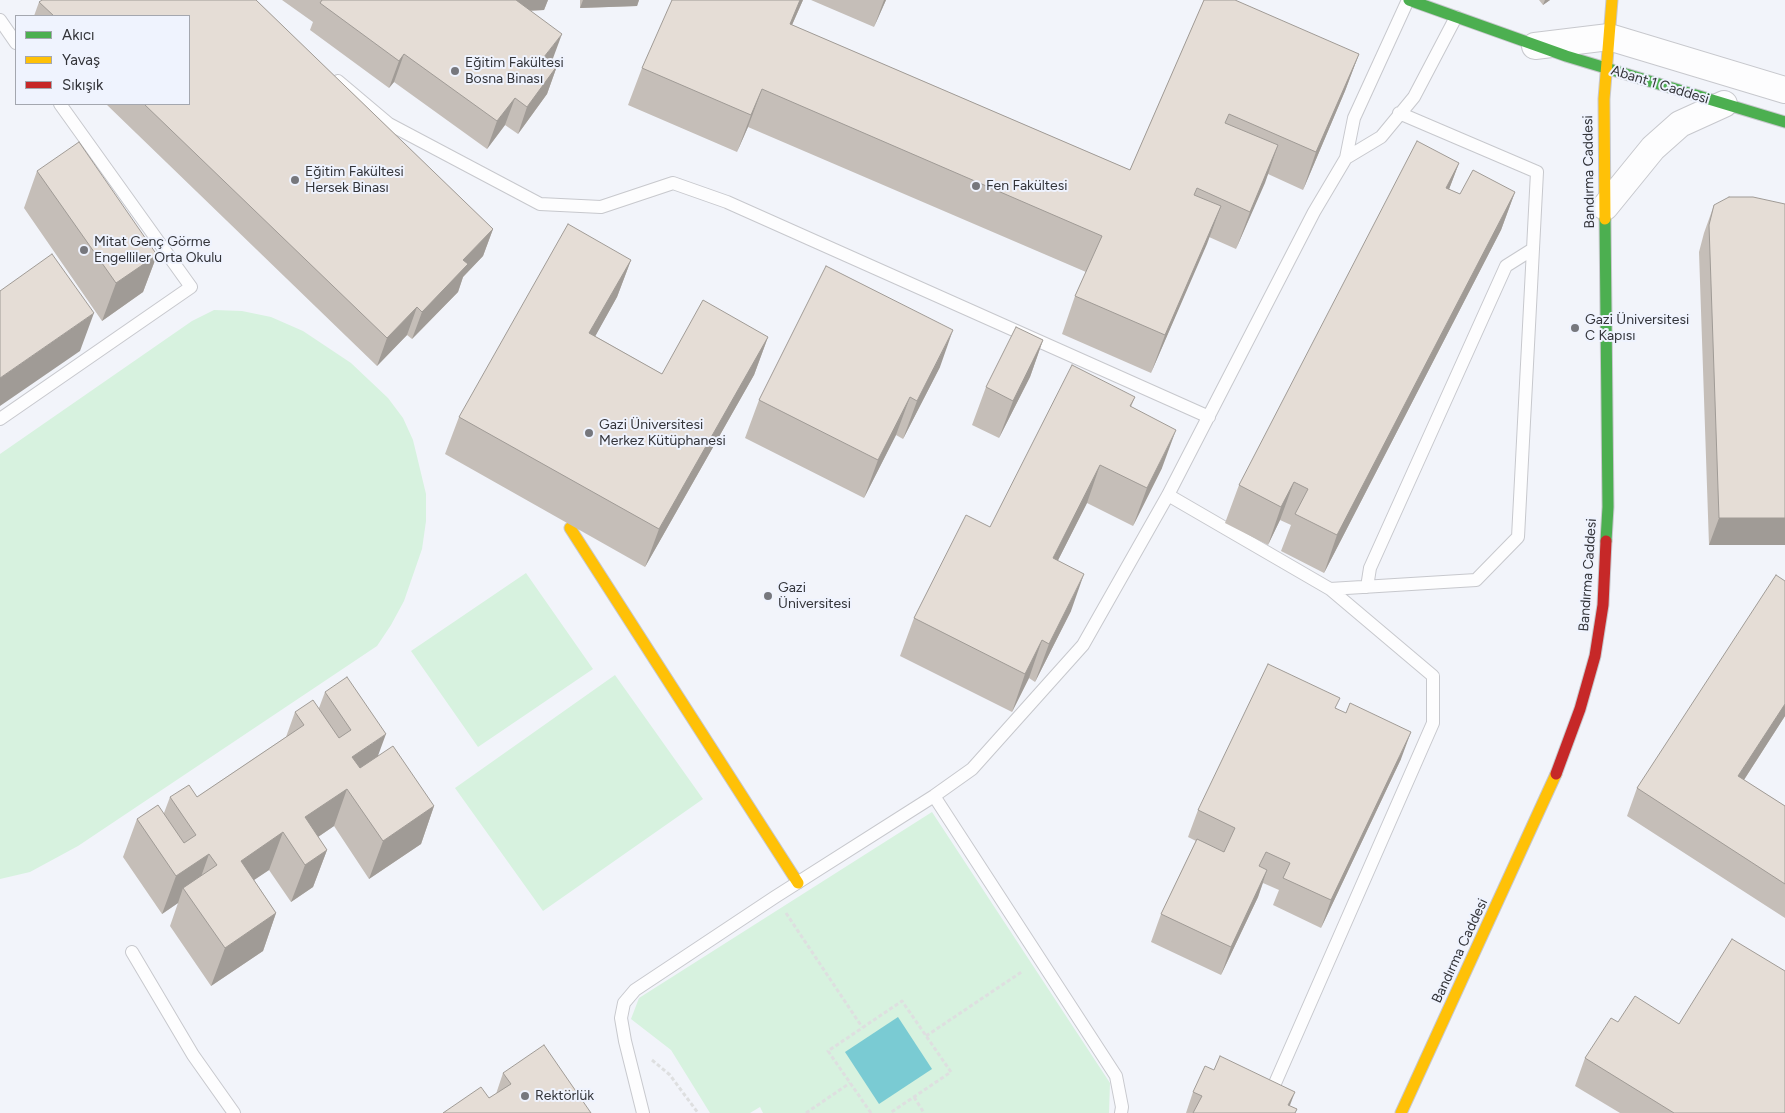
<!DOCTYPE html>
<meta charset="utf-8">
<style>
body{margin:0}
#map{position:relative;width:1785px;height:1113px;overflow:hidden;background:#f2f4fa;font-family:Figtree,sans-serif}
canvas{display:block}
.legend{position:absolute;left:15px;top:15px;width:175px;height:90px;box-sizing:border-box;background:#eff3fe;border:1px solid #a4a7af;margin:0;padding:6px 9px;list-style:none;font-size:15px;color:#333439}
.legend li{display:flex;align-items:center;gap:10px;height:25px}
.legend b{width:25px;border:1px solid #a4a7af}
</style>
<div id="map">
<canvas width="1785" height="1113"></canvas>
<ul class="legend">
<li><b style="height:6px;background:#4caf50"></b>Akıcı</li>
<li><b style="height:6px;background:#ffc107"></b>Yavaş</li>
<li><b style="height:6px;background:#c62828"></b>Sıkışık</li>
</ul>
</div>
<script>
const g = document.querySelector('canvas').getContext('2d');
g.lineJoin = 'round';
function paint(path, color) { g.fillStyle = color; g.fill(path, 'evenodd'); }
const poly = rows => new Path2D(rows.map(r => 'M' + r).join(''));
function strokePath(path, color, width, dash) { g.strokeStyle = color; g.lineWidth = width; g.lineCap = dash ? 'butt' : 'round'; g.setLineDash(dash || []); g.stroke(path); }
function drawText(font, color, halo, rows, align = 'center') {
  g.font = font + ' Figtree,sans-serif'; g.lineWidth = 4; g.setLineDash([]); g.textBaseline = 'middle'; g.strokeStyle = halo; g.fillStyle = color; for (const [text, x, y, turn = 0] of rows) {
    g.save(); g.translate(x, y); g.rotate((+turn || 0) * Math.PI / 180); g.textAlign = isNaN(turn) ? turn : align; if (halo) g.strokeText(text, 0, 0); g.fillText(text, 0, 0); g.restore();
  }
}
paint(poly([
 [214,310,242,311,271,317,303,331,351,363,388,398,403,418,413,440,426,494,426,521,422,549,404,601,391,625,377,646,78,846,30,872,0,879,0,454,192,321],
 [526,573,593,669,478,747,411,651],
 [615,675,703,799,543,911,455,788],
 [932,812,1110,1083,1109,1113,763,1113,760,1107,750,1113,710,1113,671,1050,631,1019,639,998]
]), '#d7f2df');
paint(poly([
 [898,1017,932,1069,879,1104,845,1052]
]), '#7acbd3');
const lane = poly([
 [0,20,16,43],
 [338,81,389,124,540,204,601,207,673,183,727,202,1209,417],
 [1346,158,1381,137,1414,97,1456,17],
 [0,419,191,287,60,104],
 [1168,495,1330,589,1433,676,1433,723,1269,1097],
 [1367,587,1370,568,1506,266,1533,249],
 [1330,589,1476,580,1518,537,1537,172,1399,113],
 [934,796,1116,1076,1122,1107,1121,1113],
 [132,952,193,1055,234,1113],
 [643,1113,625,1041,621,1018,624,1003,635,990,775,897,934,796,972,769,1083,645,1168,495,1314,212,1346,158,1354,118,1408,0]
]);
const street = poly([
 [1535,46,1609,37,1785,90],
 [1605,207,1653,148,1680,124,1724,104]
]);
const fast = poly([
 [1409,0,1566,56,1785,122],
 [1605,219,1608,507,1606,541]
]);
const slow = poly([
 [1605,219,1604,99,1612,0],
 [570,528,798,883],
 [1401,1113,1556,774]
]);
const jam = poly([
 [1556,774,1580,709,1595,656,1603,605,1606,541]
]);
strokePath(lane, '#c7c8cd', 14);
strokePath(street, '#c7c8cd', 28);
strokePath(fast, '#c7c8cd', 13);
strokePath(slow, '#c7c8cd', 13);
strokePath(jam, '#c7c8cd', 13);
strokePath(poly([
 [786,913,862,1027],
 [926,1036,1023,971],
 [652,1060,670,1075,698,1113],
 [914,1097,924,1113],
 [806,1113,850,1083],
 [871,1113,828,1051,902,1001,951,1072,890,1113]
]), '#dedfe0', 3, [4, 2.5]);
strokePath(lane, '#fdfdfe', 12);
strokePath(street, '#fdfdfe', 26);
strokePath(fast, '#4caf50', 11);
strokePath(slow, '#ffc107', 11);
strokePath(jam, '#c62828', 11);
paint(poly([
 [42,0,256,0,493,229,483,256,463,277,458,292,412,339,407,335,377,366,106,104,189,104,189,16,34,16,39,2],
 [282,0,548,0,544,10,530,11,552,61,551,62,557,66,547,94,518,134,505,125,487,149,394,82,389,88,310,30,313,22],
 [580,0,639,0,637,6,580,8],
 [803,0,792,25,1130,170,1204,0,1359,54,1345,91,1303,190,1268,174,1236,249,1209,237,1151,373,1062,334,1075,296,1086,272,748,127,737,152,628,105,642,68],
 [811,0,886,0,874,27],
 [1539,0,1550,0,1543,5],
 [1459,163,1449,189,1460,194,1515,192,1501,230,1324,573,1281,551,1291,525,1280,520,1268,545,1225,523,1239,485],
 [37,171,157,255,143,292,102,321,24,208],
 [1785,204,1785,545,1709,545,1699,252,1704,233,1714,205],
 [631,260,617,297,595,336,662,374,768,337,754,375,645,567,445,454,459,417],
 [1043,340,1030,377,999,438,972,425,986,387],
 [940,367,903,439,896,435,864,498,745,438,759,400],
 [1135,397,1131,407,1162,468,1133,526,1087,503,1058,560,1071,611,1035,682,1029,678,1012,712,900,656,914,618,990,527],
 [1785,581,1785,716,1744,780,1785,806,1785,918,1627,816,1637,788],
 [325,692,378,756,434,806,421,844,369,879,334,826,318,837,327,850,313,887,291,902,269,870,254,880,276,913,263,951,211,986,170,926,178,903,162,914,123,857,137,819,164,813,170,797,197,797,286,737,295,712,319,708],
 [1336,708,1401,759,1321,928,1273,905,1279,890,1263,883,1258,897,1221,975,1151,942,1161,914,1196,841,1188,837,1198,810],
 [1618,1022,1679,1024,1785,1113,1620,1113,1575,1086,1585,1058],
 [503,1073,591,1113,489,1098,496,1094],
 [1193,1092,1290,1106,1297,1109,1295,1113,1186,1113]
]), '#c5beb8');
paint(poly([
 [493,0,548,0,544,10,488,12],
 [583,0,639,0,637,6,580,8],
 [800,0,803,0,776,61,790,24],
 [884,0,886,0,874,27],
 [1545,0,1550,0,1543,5],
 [562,34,552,61,534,84,544,57],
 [404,54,394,82,389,88,399,61],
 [1359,54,1345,91,1303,190,1316,152],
 [557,66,547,94,518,134,527,107],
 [762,89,748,127,737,152,751,115],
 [515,98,505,125,487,149,497,121],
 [1278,145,1265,183,1236,249,1250,212],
 [1459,163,1445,200,1446,188],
 [1515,192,1501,230,1324,573,1337,535],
 [1221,206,1207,244,1151,373,1165,335],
 [493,229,483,256,463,277,458,292,412,339,422,312,463,260],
 [157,255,143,292,102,321,116,283],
 [631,260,617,297,576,371,589,333],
 [417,307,407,335,377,366,387,338],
 [94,313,80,351,0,406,0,378],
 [953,330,940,367,903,439,917,401],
 [768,337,754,375,645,567,659,529],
 [1043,340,1030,377,999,438,1013,401],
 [910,397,896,435,864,498,878,460],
 [1176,430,1162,468,1133,526,1147,488],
 [1100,465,1087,503,1040,596,1053,558],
 [1294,482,1280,520,1268,545,1281,507],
 [1719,518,1785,518,1785,545,1709,545],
 [1084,574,1071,611,1035,682,1049,644],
 [1042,640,1029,678,1012,712,1025,674],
 [1785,704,1785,716,1729,803,1738,776],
 [1411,732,1401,759,1321,928,1331,900],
 [386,734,372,772,338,795,352,757],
 [347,789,334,826,296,852,305,817],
 [434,806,421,844,369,879,383,841],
 [283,832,269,870,227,898,241,861],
 [327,850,313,887,291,902,305,865],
 [209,854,196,891,183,888,178,903,162,914,176,876],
 [1267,870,1258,897,1221,975,1231,947],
 [276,913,263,951,211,986,225,948],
 [1295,1092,1287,1113,1288,1105]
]), '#a09b96');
const building = poly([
 [42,0,256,0,493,229,463,260,468,264,422,312,417,307,387,338,144,104,189,104,189,16,54,16,39,2,42,0],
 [322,0,516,0,562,34,544,57,557,66,527,107,515,98,497,121,404,54,399,61,320,3,322,0],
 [672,0,800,0,790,24,1130,170,1204,0,1235,0,1359,54,1316,152,1229,114,1225,123,1278,145,1250,212,1197,188,1194,195,1221,206,1165,335,1075,296,1102,236,762,89,751,115,642,68,672,0],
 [1417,141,1459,163,1446,188,1460,194,1473,170,1515,192,1337,535,1295,514,1308,489,1294,482,1281,507,1239,485,1417,141],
 [79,142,157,255,116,283,37,171,79,142],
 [1729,197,1753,197,1785,204,1785,518,1719,518,1709,225,1714,205,1729,197],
 [568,224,631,260,589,333,662,374,703,300,768,337,659,529,459,417,568,224],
 [52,254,94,313,0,378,0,291,52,254],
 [826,266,953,330,917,401,910,397,878,460,759,400,826,266],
 [1016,327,1043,340,1013,401,986,387,1016,327],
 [1072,365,1135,397,1130,406,1176,430,1147,488,1100,465,1053,558,1084,574,1049,644,1042,640,1025,674,914,618,966,515,990,527,1072,365],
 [1776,575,1785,581,1785,704,1738,776,1785,806,1785,884,1637,788,1776,575],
 [1268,664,1340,698,1335,708,1346,713,1350,703,1411,732,1331,900,1283,878,1290,863,1266,852,1259,866,1267,870,1231,947,1161,914,1197,839,1224,852,1235,828,1198,810,1268,664],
 [347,677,386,734,352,757,360,768,393,746,434,806,383,841,347,789,305,817,327,850,305,865,283,832,241,861,276,913,225,948,183,888,217,865,209,854,176,876,137,819,158,805,184,843,196,835,170,797,189,785,197,797,304,725,295,712,313,700,339,738,351,730,325,692,347,677],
 [1732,939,1785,971,1785,1113,1674,1113,1585,1058,1611,1018,1618,1022,1635,996,1679,1024,1732,939],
 [544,1045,591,1113,443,1113,481,1087,489,1098,511,1084,503,1073,544,1045],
 [1220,1056,1295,1092,1288,1105,1297,1109,1295,1113,1193,1113,1202,1096,1193,1092,1205,1066,1214,1070,1220,1056]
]);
paint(building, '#e5ddd6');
strokePath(building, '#a09b96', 1);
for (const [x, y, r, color] of [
 [455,71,5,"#76777d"],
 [295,180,5,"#76777d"],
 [976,186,5,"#76777d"],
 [84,250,5,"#76777d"],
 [1575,328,5,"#76777d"],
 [589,433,5,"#76777d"],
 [768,596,5,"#76777d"],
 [525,1096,5,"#76777d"]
]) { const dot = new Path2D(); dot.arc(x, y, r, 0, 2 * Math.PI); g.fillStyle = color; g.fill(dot); strokePath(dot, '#eff3fe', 2); }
drawText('14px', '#333439', '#eff3fe', [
 ["Eğitim Fakültesi",465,63],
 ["Bosna Binası",465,79],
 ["Eğitim Fakültesi",305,172],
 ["Hersek Binası",305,188],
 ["Fen Fakültesi",986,186],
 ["Mitat Genç Görme",94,242],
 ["Engelliler Orta Okulu",94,258],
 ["Gazi Üniversitesi",1585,320],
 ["C Kapısı",1585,336],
 ["Gazi Üniversitesi",599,425],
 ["Merkez Kütüphanesi",599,441],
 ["Gazi",778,588],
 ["Üniversitesi",778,604],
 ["Rektörlük",535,1096]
], 'left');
drawText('14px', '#333439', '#eff3fe', [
 ["Abant 1 Caddesi",1660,85,17],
 ["Bandırma Caddesi",1589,172,-91],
 ["Bandırma Caddesi",1588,575,-86],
 ["Bandırma Caddesi",1460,951,-65]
]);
</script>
